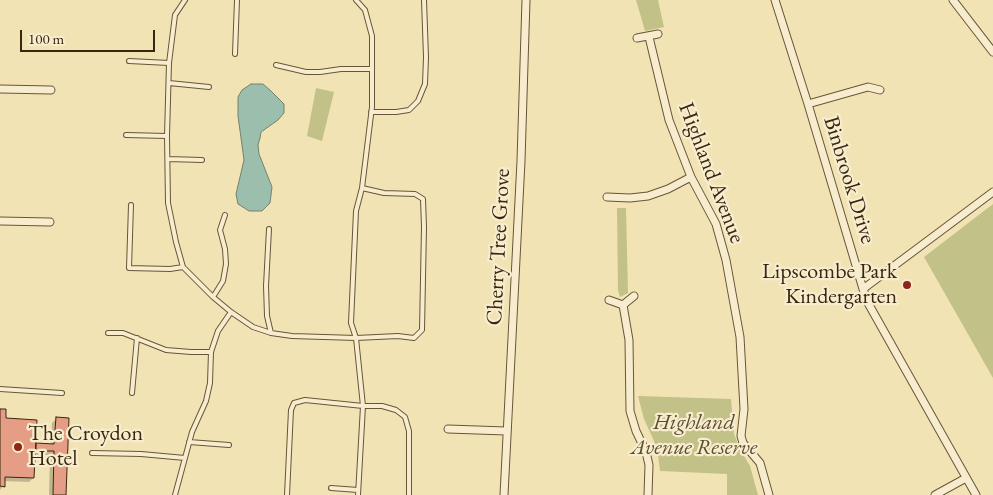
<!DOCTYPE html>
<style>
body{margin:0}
#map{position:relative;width:993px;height:495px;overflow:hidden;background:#f2e3b4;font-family:"EB Garamond",serif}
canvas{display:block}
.scale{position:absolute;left:20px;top:30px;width:135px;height:22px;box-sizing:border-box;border:2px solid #39260f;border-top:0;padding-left:6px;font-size:15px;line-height:18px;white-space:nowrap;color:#39260f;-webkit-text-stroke:4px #f7edce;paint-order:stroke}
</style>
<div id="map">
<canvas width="993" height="495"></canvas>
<div class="scale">100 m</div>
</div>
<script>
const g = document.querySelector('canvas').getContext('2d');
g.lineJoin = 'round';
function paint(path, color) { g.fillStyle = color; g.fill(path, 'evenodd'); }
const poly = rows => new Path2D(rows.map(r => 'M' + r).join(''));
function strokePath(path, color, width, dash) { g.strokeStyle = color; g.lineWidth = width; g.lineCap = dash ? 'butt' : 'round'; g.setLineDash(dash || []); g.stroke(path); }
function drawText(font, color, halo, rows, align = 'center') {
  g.font = font + ' "EB Garamond",serif'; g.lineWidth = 4.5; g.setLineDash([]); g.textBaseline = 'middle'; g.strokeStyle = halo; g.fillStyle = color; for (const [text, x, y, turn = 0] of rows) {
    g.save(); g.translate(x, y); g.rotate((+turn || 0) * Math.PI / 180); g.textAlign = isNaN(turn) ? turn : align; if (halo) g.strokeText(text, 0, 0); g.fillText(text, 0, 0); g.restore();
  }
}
paint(poly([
 [636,0,658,0,664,27,645,31],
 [316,88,334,92,322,141,307,136],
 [993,204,993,378,924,257],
 [617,208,626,208,628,293,620,297,618,290],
 [638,396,731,399,734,434,740,449,750,466,758,495,727,495,727,474,660,471,658,455,654,441,644,419]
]), '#c2c188');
const water = poly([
 [251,84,263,84,271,91,284,104,284,113,278,120,261,132,260,138,258,145,259,154,272,187,270,203,262,211,249,211,238,204,236,194,244,160,238,116,238,97,242,90,251,84]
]);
paint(water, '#9bbead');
strokePath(water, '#74816e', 1);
paint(poly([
 [0,410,4,420,35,444,51,445,52,423,56,419,65,495,49,495,50,455,34,455,33,478,29,482,3,481,3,486,0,490]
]), '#0003');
const building = poly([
 [0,409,6,409,6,418,37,420,34,478,5,477,5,487,0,486,0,409],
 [56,417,69,418,66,495,53,495,54,451,36,451,36,443,54,444,56,417]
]);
paint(building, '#e59e85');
strokePath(building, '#39260f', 1);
const lane = poly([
 [185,0,175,15,169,63,167,136,168,203,176,242,183,267,213,297,231,312,253,327,271,333,292,336,356,338,398,336,414,338,422,330,424,227,423,199,415,194,384,193,362,188],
 [356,0,365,10,372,36,372,107,362,188,356,211,351,323,356,338,363,406,358,495],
 [235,54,237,0],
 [129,61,169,63],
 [276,65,306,72,320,72,341,69,372,69],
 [169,83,209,87],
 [371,112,396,112,409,110,418,101,425,84,426,57,424,0],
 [126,135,167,136],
 [168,159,202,160],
 [131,205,129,268,170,269,183,267],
 [269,229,266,286,267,316,271,333],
 [213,297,223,281,226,264,225,249,220,230,225,215],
 [108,333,123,333,166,350,191,352,211,352],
 [0,389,62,393],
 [132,393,137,338],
 [189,442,229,445],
 [92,453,141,454,185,458],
 [331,488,358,490],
 [175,495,192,432,206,401,210,383,211,352,218,331,231,312],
 [287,495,291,410,294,403,305,400,363,406,382,406,396,410,405,417,409,431,409,495]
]);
const street = poly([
 [775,0,808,104,863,289,868,303,976,495],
 [953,0,993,52],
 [649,37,669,120,691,177,716,224,726,260,740,337,744,409,741,436,743,443,760,463,769,495],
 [637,38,658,34],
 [0,89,51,90],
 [808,104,868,87,880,90],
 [607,197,630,198,648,196,668,189,691,177],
 [0,221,50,222],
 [863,289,993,192],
 [609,300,623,305,634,296],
 [623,305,629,340,630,411,636,431,646,452,649,465,648,495],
 [448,429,506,431],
 [504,495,521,161,526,0],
 [935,495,966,478]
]);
strokePath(lane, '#675538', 6);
strokePath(street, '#675538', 9);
strokePath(lane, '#f7edce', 4);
strokePath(street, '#f7edce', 7);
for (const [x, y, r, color] of [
 [907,285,5,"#8f2418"],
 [18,447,5,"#8f2418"]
]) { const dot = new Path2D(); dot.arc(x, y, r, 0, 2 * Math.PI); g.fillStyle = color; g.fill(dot); strokePath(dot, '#f7edce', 2); }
drawText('22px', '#39260f', '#f7edce', [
 ["Highland Avenue",711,173,69],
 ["Binbrook Drive",849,180,73],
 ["Cherry Tree Grove",499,247,-87]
]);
drawText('22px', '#39260f', '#f7edce', [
 ["Lipscombe Park",897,272],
 ["Kindergarten",897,297],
 ["The Croydon",28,434,"left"],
 ["Hotel",28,459,"left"]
], 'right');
drawText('italic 22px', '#5b4d2d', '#f7edce', [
 ["Highland",694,423],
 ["Avenue Reserve",694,448]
]);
</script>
